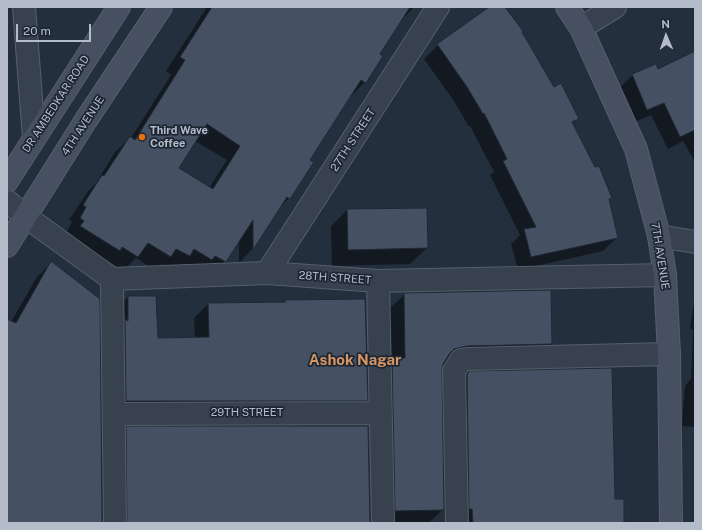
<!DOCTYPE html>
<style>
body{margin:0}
#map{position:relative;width:702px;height:530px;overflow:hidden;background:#242f3e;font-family:"Public Sans",sans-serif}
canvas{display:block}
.frame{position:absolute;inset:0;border:8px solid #b4bcc9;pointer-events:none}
.north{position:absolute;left:646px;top:16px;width:40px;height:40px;-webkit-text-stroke:3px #1d2633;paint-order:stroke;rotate:358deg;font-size:11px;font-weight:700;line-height:16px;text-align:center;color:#b4bcc9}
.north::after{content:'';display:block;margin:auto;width:14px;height:18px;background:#b4bcc9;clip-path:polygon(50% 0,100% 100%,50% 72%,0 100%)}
.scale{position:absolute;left:16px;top:24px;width:75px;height:18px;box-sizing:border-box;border:2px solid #b4bcc9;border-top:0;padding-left:5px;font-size:12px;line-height:14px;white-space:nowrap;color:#b4bcc9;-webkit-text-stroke:3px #1d2633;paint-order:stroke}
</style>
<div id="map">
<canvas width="702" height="530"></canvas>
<div class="frame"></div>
<div class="north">N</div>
<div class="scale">20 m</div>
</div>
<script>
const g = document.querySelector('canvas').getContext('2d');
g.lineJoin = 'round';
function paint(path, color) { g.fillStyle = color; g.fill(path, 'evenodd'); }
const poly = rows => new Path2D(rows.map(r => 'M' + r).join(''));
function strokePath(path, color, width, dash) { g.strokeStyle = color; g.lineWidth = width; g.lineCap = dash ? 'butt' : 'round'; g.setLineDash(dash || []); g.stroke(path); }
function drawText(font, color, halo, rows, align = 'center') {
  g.font = font + ' "Public Sans",sans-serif'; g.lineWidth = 3.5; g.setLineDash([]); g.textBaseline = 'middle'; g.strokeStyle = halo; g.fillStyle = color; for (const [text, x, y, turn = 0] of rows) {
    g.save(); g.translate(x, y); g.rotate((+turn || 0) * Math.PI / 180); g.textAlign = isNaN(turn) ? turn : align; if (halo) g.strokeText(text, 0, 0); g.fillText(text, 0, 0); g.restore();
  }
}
paint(poly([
 [207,7,414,7,399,23,378,55,365,82,351,96,350,96,309,160,289,198,277,210,252,249,239,263,239,240,225,261,211,276,197,274,181,264,175,270,163,264,156,271,136,258,123,271,108,261,105,265,66,233,72,222,69,220,88,191,96,183,115,152,130,138,131,138,171,75,166,71],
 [195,141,227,160,209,188,178,168],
 [491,7,504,7,554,88,578,118,572,124,610,198,608,200,617,237,603,251,518,270,511,244,520,235,490,175,494,172,470,126,469,127,454,101,424,59,438,45],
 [695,52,695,162,683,141,668,149,651,115,635,122,620,87,633,75,657,71],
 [347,210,427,248,410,264,332,266,331,226],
 [51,263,101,523,7,523,7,320,11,322,37,277],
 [405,294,551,344,535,360,443,364,440,371,443,509,429,523,379,523,388,310],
 [695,295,695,427,682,426,685,386,691,379,693,330,690,329],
 [128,297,157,339,195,338,194,318,208,304,282,303,284,301,364,300,367,400,353,414,112,415,114,311],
 [469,372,614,500,623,523,451,523,450,392],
 [127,427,369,523,114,523,113,442]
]), '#0007');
const building = poly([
 [212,7,410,7,380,54,383,56,366,83,361,80,310,160,314,162,290,199,287,197,253,250,253,220,226,262,215,256,212,260,194,249,190,256,176,249,171,257,148,243,138,257,122,247,120,251,80,226,84,221,80,218,86,207,83,205,102,175,104,176,130,136,135,140,185,60,180,57,212,7],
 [207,124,240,146,213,189,179,168,207,124],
 [489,7,505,7,523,31,522,32,554,87,561,83,579,119,572,122,595,167,599,166,612,198,609,199,618,238,531,257,524,229,536,227,503,161,507,159,484,113,483,114,467,87,437,44,489,7],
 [695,51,695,130,680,137,664,103,647,110,632,74,656,64,658,69,695,51],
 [427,208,428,248,348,250,347,209,427,208],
 [51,261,100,299,102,523,7,523,7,319,16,323,51,261],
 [551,290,552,344,467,346,454,349,450,353,443,364,442,371,444,510,395,511,392,358,405,358,404,293,551,290],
 [128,296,156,296,158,338,209,337,208,303,286,302,283,300,365,299,368,401,126,401,125,319,128,321,128,296],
 [612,368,615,499,624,499,624,523,473,523,472,509,469,509,467,375,469,371,612,368],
 [126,426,368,426,370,523,127,523,126,426]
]);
paint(building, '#455162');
strokePath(building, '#1f2835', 1);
const minor = poly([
 [24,7,34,138],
 [581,28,615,7],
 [659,236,695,242],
 [267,273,438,7],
 [112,279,115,523],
 [378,281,383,523],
 [114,414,380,413],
 [457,523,454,371,461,360,467,359,669,354]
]);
const tertiary = poly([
 [7,201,25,216,112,279,267,273,378,281,665,275]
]);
const secondary = poly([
 [567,7,581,28,636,149,659,236,665,275,669,354,671,523],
 [7,181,119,7],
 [7,246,86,120,161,7]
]);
strokePath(minor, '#565f6c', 24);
strokePath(tertiary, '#565f6c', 24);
strokePath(secondary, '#565f6c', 24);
strokePath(minor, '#38414e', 22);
strokePath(tertiary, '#38414e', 22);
strokePath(secondary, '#465061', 22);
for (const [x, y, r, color] of [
 [142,137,4,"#e8710a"]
]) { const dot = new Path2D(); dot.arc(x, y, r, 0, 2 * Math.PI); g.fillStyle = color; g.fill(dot); strokePath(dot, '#1d2633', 1.5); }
drawText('11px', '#b4bcc9', '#1d2633', [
 ["DR AMBEDKAR ROAD",56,104,-57],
 ["4TH AVENUE",83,126,-57],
 ["27TH STREET",353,140,-57],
 ["7TH AVENUE",660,256,81],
 ["28TH STREET",335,278,4],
 ["29TH STREET",247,413]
]);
drawText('bold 11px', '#b4bcc9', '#1d2633', [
 ["Third Wave",150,131],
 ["Coffee",150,144]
], 'left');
drawText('bold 15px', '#d59563', '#1d2633', [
 ["Ashok Nagar",355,360]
]);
</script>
